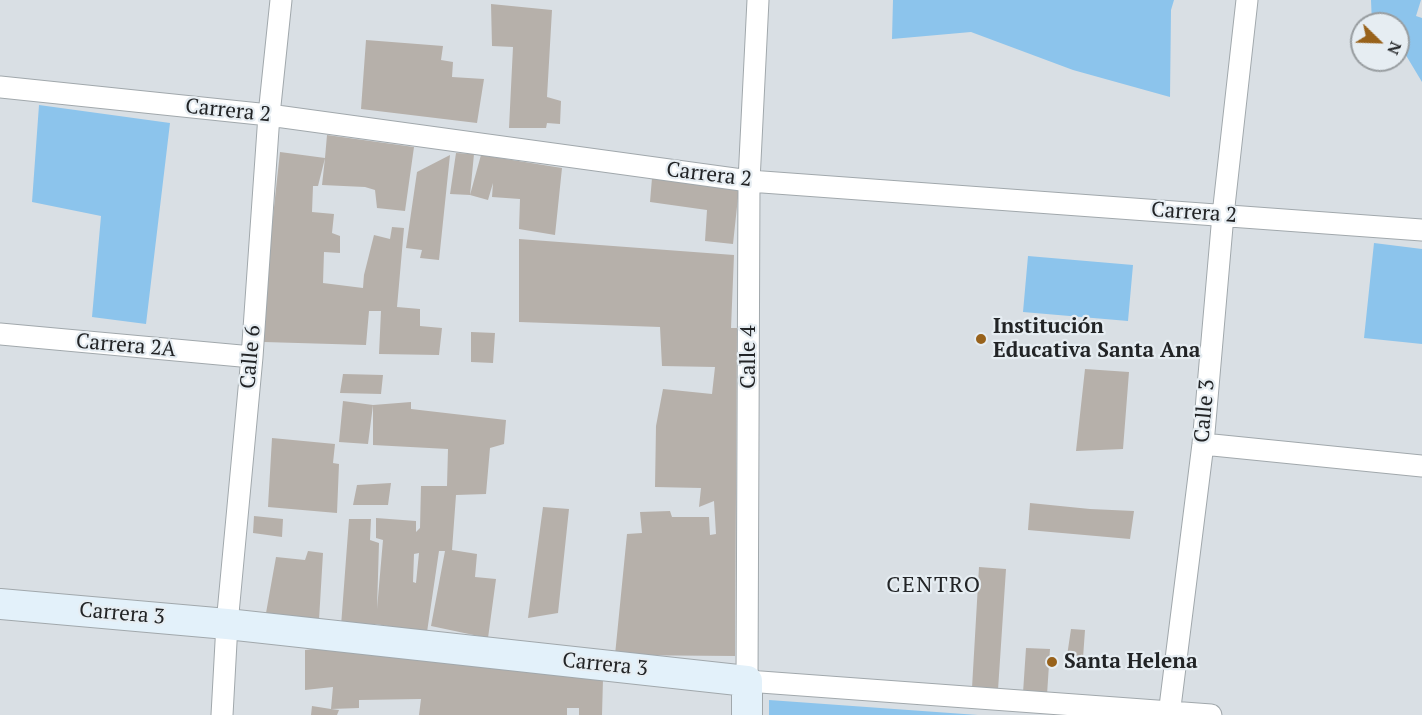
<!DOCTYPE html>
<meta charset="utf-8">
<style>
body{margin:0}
#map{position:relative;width:1422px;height:715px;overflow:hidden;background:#d9dfe4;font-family:"PT Serif",serif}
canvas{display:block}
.north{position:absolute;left:1350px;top:12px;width:60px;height:60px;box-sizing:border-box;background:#e6edf2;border:2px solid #989da0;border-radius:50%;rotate:113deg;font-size:16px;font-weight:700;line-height:24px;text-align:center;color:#222426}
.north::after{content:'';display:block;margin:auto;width:21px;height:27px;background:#98621b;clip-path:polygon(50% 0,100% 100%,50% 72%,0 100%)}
</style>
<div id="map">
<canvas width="1422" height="715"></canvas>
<div class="north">N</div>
</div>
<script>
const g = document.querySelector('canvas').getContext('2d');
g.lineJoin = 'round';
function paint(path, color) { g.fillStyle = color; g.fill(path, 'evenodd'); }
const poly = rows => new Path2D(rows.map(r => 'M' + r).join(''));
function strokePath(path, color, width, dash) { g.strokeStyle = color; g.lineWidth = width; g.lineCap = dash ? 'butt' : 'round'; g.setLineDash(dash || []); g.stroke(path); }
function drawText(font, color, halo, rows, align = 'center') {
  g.font = font + ' "PT Serif",serif'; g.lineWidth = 4.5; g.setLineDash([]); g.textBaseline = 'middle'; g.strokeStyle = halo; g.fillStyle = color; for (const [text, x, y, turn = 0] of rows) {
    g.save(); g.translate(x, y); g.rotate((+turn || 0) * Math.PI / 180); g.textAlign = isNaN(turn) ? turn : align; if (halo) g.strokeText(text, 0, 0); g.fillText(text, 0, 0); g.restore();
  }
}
paint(poly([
 [893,0,1174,0,1171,10,1170,97,1073,70,971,32,892,39],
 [1371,0,1421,0,1416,16,1422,18,1422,82,1401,47,1398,46,1398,24,1372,24],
 [39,105,170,123,146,324,92,317,101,216,32,202],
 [1374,243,1422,249,1422,344,1364,338],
 [1028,256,1133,265,1128,321,1023,312],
 [769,700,978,715,769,715]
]), '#8cc4ec');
paint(poly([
 [491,4,552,10,547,97,561,101,560,124,547,123,546,128,509,128,513,47,492,46],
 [366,40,443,46,441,60,453,62,452,77,484,79,477,123,361,109],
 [327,135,414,147,405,211,377,208,375,190,365,187,322,185,325,158,318,186,313,186,312,212,334,214,332,233,340,236,340,253,324,252,323,283,363,288,364,275,374,235,390,239,392,227,404,228,397,307,420,309,420,326,442,328,439,355,379,354,381,311,369,311,366,345,264,342,265,290,280,152,325,158],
 [456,153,474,154,470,195,450,194],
 [450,155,439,260,420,258,422,250,406,248,417,172],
 [481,155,562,168,555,235,519,229,520,199,492,197,493,183,488,200,470,195],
 [652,178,739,188,733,244,705,241,707,210,650,202],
 [519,239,734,255,731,328,737,328,735,656,615,655,627,534,642,533,640,512,670,511,672,517,709,517,710,535,716,534,714,501,699,507,701,488,655,487,656,426,663,389,712,394,715,367,662,366,660,327,519,322],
 [471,332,495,333,493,363,471,362],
 [1085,369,1129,372,1123,449,1076,451],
 [343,374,383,375,381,394,340,393],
 [343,401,373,405,411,402,411,409,506,420,504,444,490,448,486,494,456,495,452,550,477,554,475,577,496,579,488,638,431,626,445,551,439,551,427,632,375,624,375,629,341,626,349,519,371,519,370,540,379,543,377,609,383,540,376,538,376,518,416,521,416,532,420,528,421,486,447,486,448,449,373,445,373,405,368,444,339,442],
 [419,553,416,583,413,582,414,554],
 [272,438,335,444,333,463,339,464,337,513,268,507],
 [391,483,388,505,353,505,357,485],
 [1030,503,1090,509,1134,511,1130,539,1028,530],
 [543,507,569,509,558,613,528,618],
 [254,516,283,519,282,537,253,533],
 [308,551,323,553,319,620,266,613,276,557,305,560],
 [979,567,1006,569,998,690,972,688],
 [1071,629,1085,630,1083,658,1067,656],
 [338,646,603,679,602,715,579,715,579,708,567,708,567,715,419,715,421,699,359,700,359,708,331,709,339,710,337,715,311,715,312,706,331,709,333,687,305,690,305,650],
 [1026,648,1050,649,1047,695,1023,693]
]), '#b6b0aa');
const street = poly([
 [758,0,749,181,747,681,1211,715],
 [0,87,269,115,749,181,1422,230],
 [0,334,252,357],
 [1203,444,1422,466],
 [222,715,227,624,252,357,269,115,281,0],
 [1169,715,1203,444,1223,215,1247,0]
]);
const secondary = poly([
 [0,604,227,624,747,681,747,715]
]);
strokePath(street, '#a1a8ac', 23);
strokePath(secondary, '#a1a8ac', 32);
strokePath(street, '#fff', 21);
strokePath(secondary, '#e3f1fa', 30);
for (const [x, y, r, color] of [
 [981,339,6,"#98621b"],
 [1052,662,6,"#98621b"]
]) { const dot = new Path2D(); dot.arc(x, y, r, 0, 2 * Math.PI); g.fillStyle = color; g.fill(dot); strokePath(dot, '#e6edf2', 2); }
drawText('21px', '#222426', '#e6edf2', [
 ["Carrera 2",228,111,6],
 ["Carrera 2",709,175,7],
 ["Carrera 2",1194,213,4],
 ["Carrera 2A",126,346,5],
 ["Calle 6",251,357,-85],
 ["Calle 4",749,357,-90],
 ["Calle 3",1205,411,-85],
 ["Carrera 3",122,614,5],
 ["Carrera 3",605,665,6]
]);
drawText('bold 21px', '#222426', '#e6edf2', [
 ["Institución",993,327],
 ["Educativa Santa Ana",993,351],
 ["Santa Helena",1064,662]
], 'left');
g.letterSpacing = '1.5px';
drawText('22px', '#222426', '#e6edf2', [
 ["CENTRO",934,586]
]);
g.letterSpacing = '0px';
</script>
